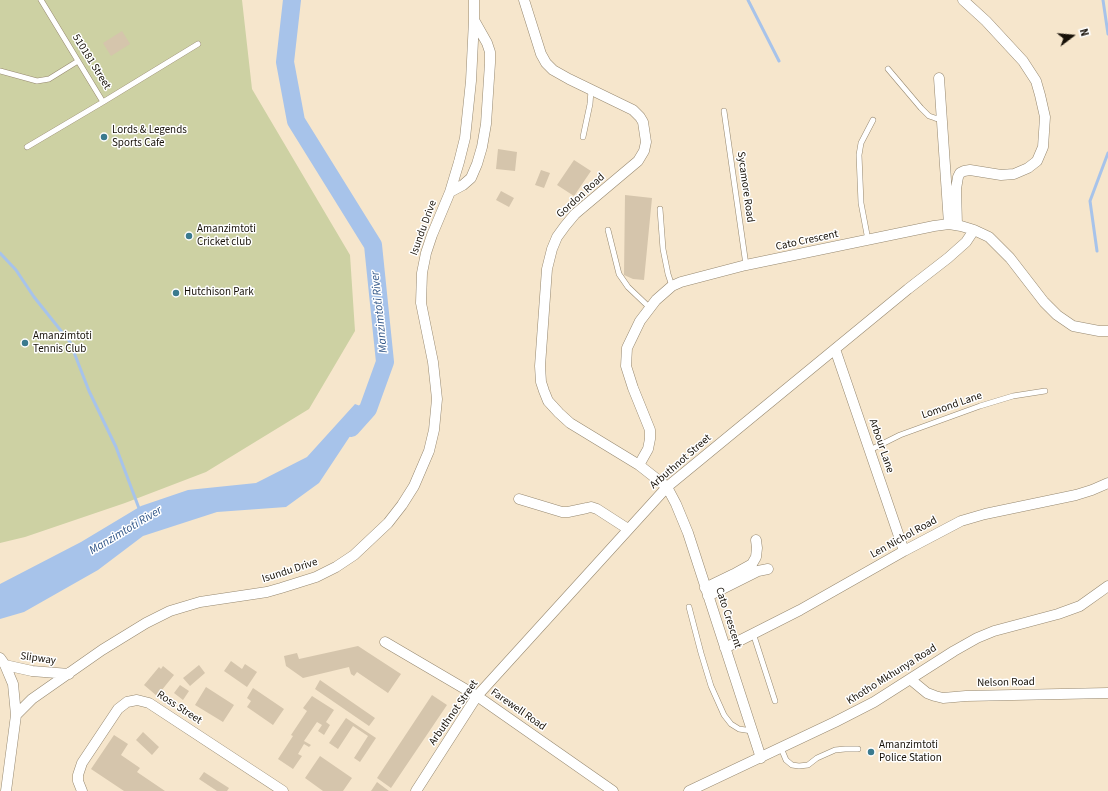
<!DOCTYPE html>
<style>
body{margin:0}
#map{position:relative;width:1108px;height:791px;overflow:hidden;background:#f6e6cc;font-family:"Source Sans 3",sans-serif}
canvas{display:block}
.north{position:absolute;left:1052px;top:16px;width:40px;height:40px;-webkit-text-stroke:3px #fff;paint-order:stroke;rotate:74deg;font-size:11px;font-weight:700;line-height:16px;text-align:center;color:#171108}
.north::after{content:'';display:block;margin:auto;width:14px;height:18px;background:#171108;clip-path:polygon(50% 0,100% 100%,50% 72%,0 100%)}
</style>
<div id="map">
<canvas width="1108" height="791"></canvas>
<div class="north">N</div>
</div>
<script>
const g = document.querySelector('canvas').getContext('2d');
g.lineJoin = 'round';
function paint(path, color) { g.fillStyle = color; g.fill(path, 'evenodd'); }
const poly = rows => new Path2D(rows.map(r => 'M' + r).join(''));
function strokePath(path, color, width, dash) { g.strokeStyle = color; g.lineWidth = width; g.lineCap = dash ? 'butt' : 'round'; g.setLineDash(dash || []); g.stroke(path); }
function drawText(font, color, halo, rows, align = 'center') {
  g.font = font + ' "Source Sans 3",sans-serif'; g.lineWidth = 3; g.setLineDash([]); g.textBaseline = 'middle'; g.strokeStyle = halo; g.fillStyle = color; for (const [text, x, y, turn = 0] of rows) {
    g.save(); g.translate(x, y); g.rotate((+turn || 0) * Math.PI / 180); g.textAlign = isNaN(turn) ? turn : align; if (halo) g.strokeText(text, 0, 0); g.fillText(text, 0, 0); g.restore();
  }
}
paint(poly([
 [0,0,242,0,252,89,350,255,355,331,309,409,206,472,125,503,25,537,0,543]
]), '#cdd1a3');
paint(poly([
 [355,404,368,409,319,483,286,507,217,512,143,536,98,570,24,612,0,619,0,584,81,542,141,506,188,490,256,483,307,457]
]), '#a7c3ea');
strokePath(poly([
 [748,0,779,61],
 [1103,0,1108,34],
 [1097,251,1090,201,1108,153],
 [0,253,16,270,34,297,70,342,89,391,116,447,140,511]
]), '#a7c3ea', 3);
strokePath(poly([
 [292,0,285,62,296,121,373,245,385,362,368,409,351,428]
]), '#a7c3ea', 18);
paint(poly([
 [122,31,130,44,111,56,103,43],
 [498,149,517,152,515,171,496,169],
 [574,160,591,171,574,196,557,185],
 [541,170,550,173,544,188,535,185],
 [501,191,514,198,509,207,496,200],
 [625,195,652,198,644,280,633,279,624,275],
 [358,646,401,674,388,693,357,672,354,676,351,674,349,667,303,678,286,666,284,656,297,653,299,659],
 [231,661,242,669,245,664,257,672,247,687,224,671],
 [199,665,205,673,190,686,183,678],
 [163,666,174,675,157,696,144,685,159,667,161,669],
 [320,680,375,718,369,726,315,689],
 [180,685,189,691,183,700,174,693],
 [206,687,234,705,223,722,195,705],
 [253,688,284,709,273,725,247,707,251,701,247,698],
 [432,695,447,705,391,788,377,778],
 [312,696,334,710,326,722,330,725,324,735,318,731,322,725,317,722,304,741,311,745,309,747,304,744,298,754,302,756,293,769,278,759,293,736,291,735,307,711,303,708],
 [346,718,376,738,360,762,354,758,368,736,353,726,338,749,329,743],
 [143,732,159,747,152,755,136,740],
 [114,735,128,744,121,755,140,768,137,772,165,791,124,791,91,769],
 [320,756,352,778,343,791,323,791,305,778],
 [204,772,229,788,227,791,217,791,199,779],
 [377,782,389,791,371,791]
]), '#d5c5ac');
const lane = poly([
 [41,0,103,102,198,44],
 [888,69,921,108,929,116,935,118,942,120],
 [0,71,37,81,49,79,78,61],
 [724,111,746,265],
 [583,137,590,104,591,90],
 [27,147,103,102],
 [660,209,663,249,668,274,672,286],
 [608,230,619,274,628,287,650,308],
 [868,240,861,203,859,155,861,143,873,120],
 [870,450,900,435,980,406,1013,396,1045,391],
 [689,607,701,653,711,686,724,715,731,724,739,729,752,731],
 [753,633,775,701],
 [781,748,786,760,792,765,799,766,808,765,817,758,835,750,845,749,858,749]
]);
const street = poly([
 [524,0,541,54,546,63,553,70,569,79,633,110,640,117,643,122,646,142,644,151,638,161,575,214,565,226,557,237,552,249,547,269,540,366,541,382,544,391,548,401,559,413,570,423,639,465,667,487,676,504,688,533,761,758],
 [939,78,949,224],
 [450,192,463,185,471,178,477,164,482,147,486,124,490,63,490,52,487,43,474,20],
 [957,225,956,189,958,177,960,173,964,171,970,170,1001,175,1014,174,1028,168,1037,161,1043,147,1045,117,1040,95,1036,81,1023,61,986,21,963,0],
 [835,349,904,551],
 [639,465,648,449,650,439,650,430,633,388,626,366,627,348,640,321,656,300,672,286,681,282,746,265,934,226,949,224,961,226,974,230,989,237,1010,258,1044,302,1057,315,1073,326,1099,331,1108,331],
 [519,499,562,512,568,512,587,508,591,507,597,509,628,529],
 [705,588,734,574,752,564,756,557,757,548,756,540],
 [708,596,758,571,768,569],
 [385,642,477,696,613,791],
 [725,648,800,610,904,551,961,521,985,514,1076,495,1092,490,1108,483],
 [0,658,5,665,13,684,16,715],
 [5,665,32,671,69,674],
 [910,679,927,693,935,696,943,698,966,696,1108,693],
 [6,791,16,715,32,699,102,650,146,623,170,611,200,602,267,592,281,588,316,577,336,567,354,555,388,523,402,505,414,486,429,451,434,430,437,399,433,362,421,303,422,273,426,253,432,235,450,192,459,162,465,138,471,81,474,20,474,0],
 [82,791,78,781,78,775,82,763,118,709,127,702,137,700,149,703,283,791],
 [416,791,477,696,667,487,908,289,948,258,966,242,974,230],
 [689,791,835,722,874,702,954,651,977,638,994,631,1058,614,1080,606,1108,586]
]);
strokePath(lane, '#968870', 6);
strokePath(street, '#968870', 11);
strokePath(lane, '#fff', 5);
strokePath(street, '#fff', 10);
for (const [x, y, r, color] of [
 [104,137,4,"#3a7a8e"],
 [189,236,4,"#3a7a8e"],
 [176,293,4,"#3a7a8e"],
 [25,343,4,"#3a7a8e"],
 [871,752,4,"#3a7a8e"]
]) { const dot = new Path2D(); dot.arc(x, y, r, 0, 2 * Math.PI); g.fillStyle = color; g.fill(dot); strokePath(dot, '#fff', 1.5); }
drawText('11px', '#171108', '#fff', [
 ["510181 Street",91,62,58],
 ["Sycamore Road",745,187,82],
 ["Gordon Road",581,196,-42],
 ["Isundu Drive",424,228,-70],
 ["Cato Crescent",807,241,-12],
 ["Lomond Lane",952,406,-19],
 ["Arbour Lane",881,446,71],
 ["Arbuthnot Street",681,462,-41],
 ["Len Nichol Road",904,538,-29],
 ["Isundu Drive",290,571,-18],
 ["Cato Crescent",728,618,72],
 ["Slipway",38,659,8],
 ["Khotho Mkhunya Road",892,675,-32],
 ["Nelson Road",1006,683,-1],
 ["Ross Street",179,708,33],
 ["Farewell Road",518,710,35],
 ["Arbuthnot Street",454,713,-55]
]);
drawText('11px', '#171108', '#fff', [
 ["Lords & Legends",112,131],
 ["Sports Cafe",112,144],
 ["Amanzimtoti",197,230],
 ["Cricket club",197,243],
 ["Hutchison Park",184,293],
 ["Amanzimtoti",33,337],
 ["Tennis Club",33,350],
 ["Amanzimtoti",879,746],
 ["Police Station",879,759]
], 'left');
drawText('italic 12px', '#325789', '#fff', [
 ["Manzimtoti River",380,312,-96],
 ["Manzimtoti River",126,531,-31]
]);
</script>
